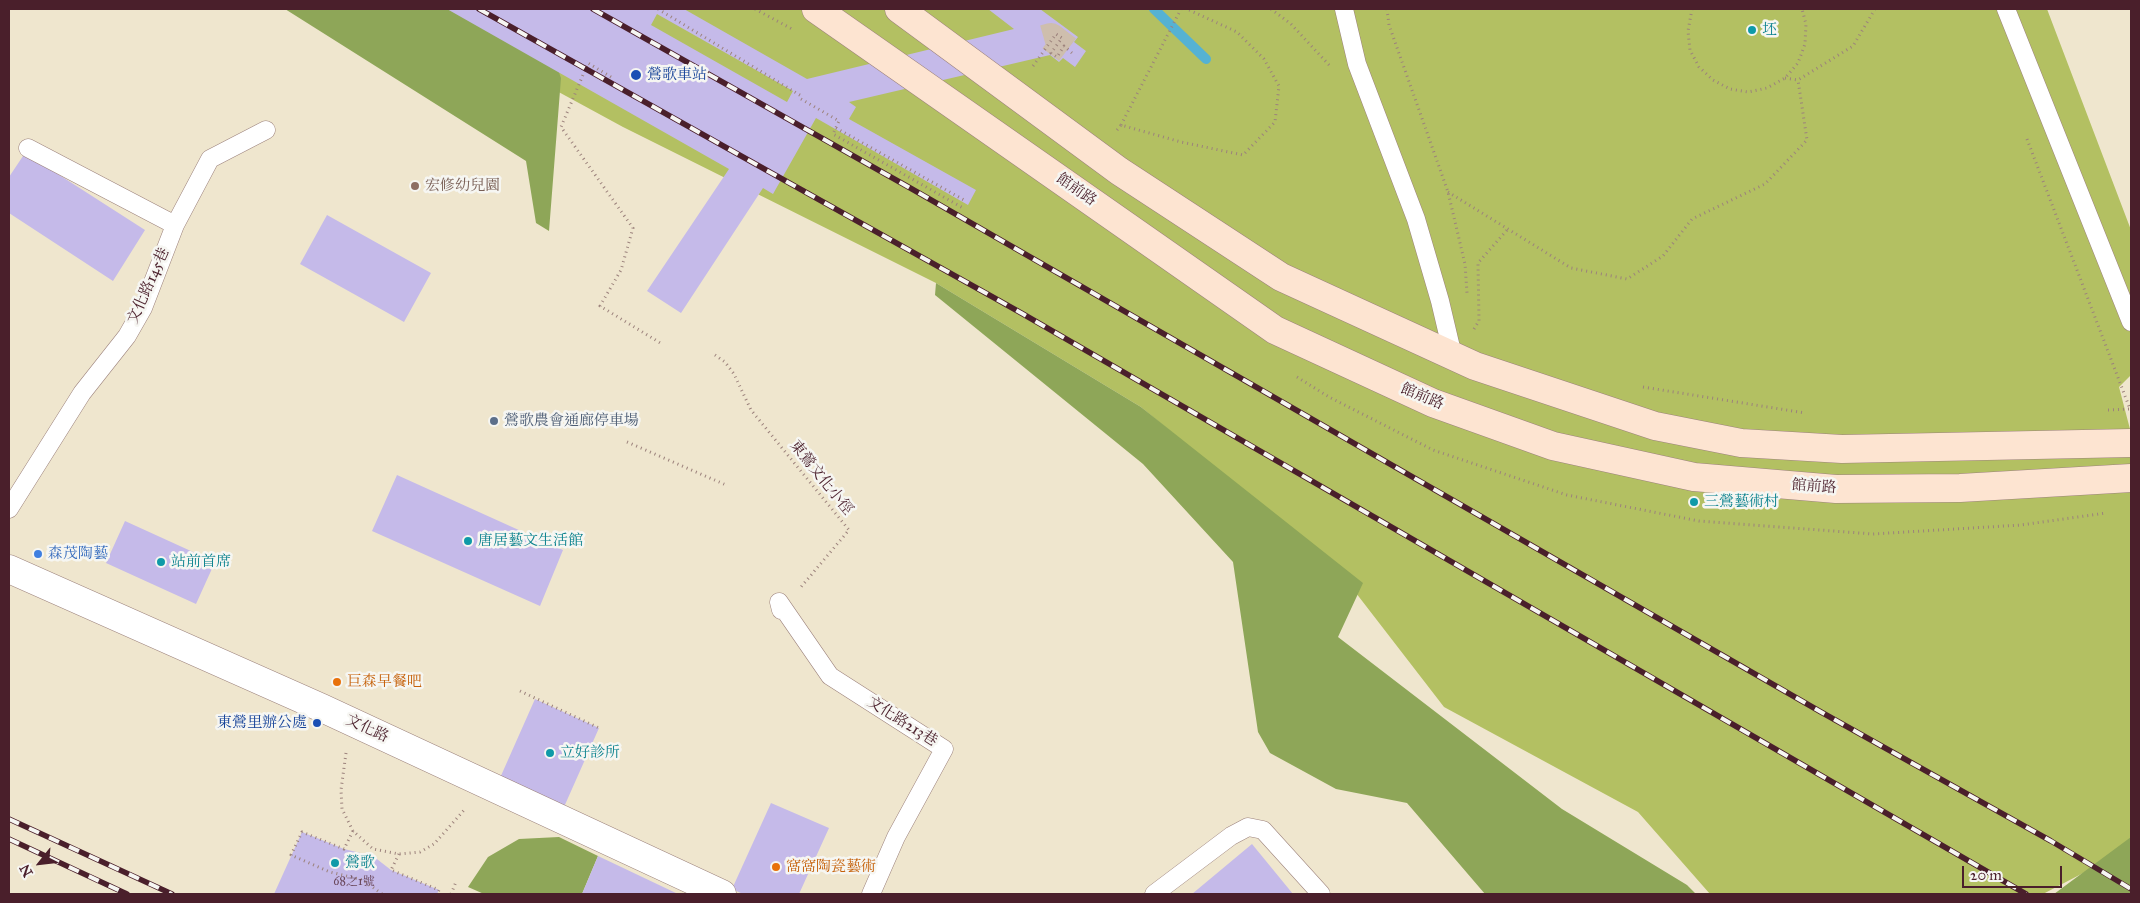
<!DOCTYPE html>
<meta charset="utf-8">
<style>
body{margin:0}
#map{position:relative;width:2140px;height:903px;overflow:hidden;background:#efe6ce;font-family:"IM FELL Great Primer",serif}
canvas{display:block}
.frame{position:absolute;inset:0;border:10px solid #4a1f2b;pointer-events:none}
.north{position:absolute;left:15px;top:838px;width:50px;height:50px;-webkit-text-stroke:4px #f6f6f2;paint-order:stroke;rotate:241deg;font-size:14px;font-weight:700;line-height:20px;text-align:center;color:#4a1f2b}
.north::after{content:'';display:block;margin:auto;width:18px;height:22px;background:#4a1f2b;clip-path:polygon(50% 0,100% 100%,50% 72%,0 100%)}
.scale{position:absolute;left:1962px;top:866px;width:100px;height:22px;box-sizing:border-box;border:2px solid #4a1f2b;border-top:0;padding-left:6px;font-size:15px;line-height:18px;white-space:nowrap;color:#4a1f2b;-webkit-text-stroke:4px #f6f6f2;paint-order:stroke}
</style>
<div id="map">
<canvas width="2140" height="903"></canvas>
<div class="frame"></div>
<div class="north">N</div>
<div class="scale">20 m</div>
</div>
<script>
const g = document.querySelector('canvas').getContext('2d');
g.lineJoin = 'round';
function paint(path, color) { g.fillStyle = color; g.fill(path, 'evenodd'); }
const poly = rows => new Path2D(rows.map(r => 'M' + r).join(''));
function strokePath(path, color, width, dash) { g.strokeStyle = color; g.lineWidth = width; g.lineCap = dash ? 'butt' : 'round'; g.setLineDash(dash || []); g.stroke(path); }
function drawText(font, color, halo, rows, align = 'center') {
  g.font = font + ' "IM FELL Great Primer","Noto Serif TC",serif'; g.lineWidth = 5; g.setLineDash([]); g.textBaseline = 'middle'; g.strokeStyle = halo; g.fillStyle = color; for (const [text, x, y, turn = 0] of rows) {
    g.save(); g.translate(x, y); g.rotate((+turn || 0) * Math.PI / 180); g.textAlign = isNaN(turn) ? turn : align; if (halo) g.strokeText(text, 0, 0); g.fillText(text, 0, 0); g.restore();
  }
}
paint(poly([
 [406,9,2047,9,2131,230,2131,375,2119,387,2131,433,2131,848,2043,894,1710,894,1638,812,1444,707,1339,571,1141,407,936,283,623,127]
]), '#b3c062');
paint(poly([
 [285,9,508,9,542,26,561,78,549,231,536,223,526,161],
 [936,283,1141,407,1363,583,1338,637,1562,809,1687,885,1696,894,1485,894,1407,803,1336,789,1270,753,1258,732,1233,562,1143,464,935,295],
 [559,837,598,856,582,894,484,894,468,887,488,857,519,839],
 [2131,837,2131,894,2054,894]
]), '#8ea658');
strokePath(poly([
 [1154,9,1206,59]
]), '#55b2d3', 10);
paint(poly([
 [447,9,684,9,807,79,1014,29,988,9,1040,9,1078,37,1074,42,1086,51,1075,67,1063,58,1059,62,1050,55,849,102,856,107,849,119,976,190,968,205,816,118,773,194,763,188,681,313,647,291,729,169],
 [657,14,793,91,787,102,651,25],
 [25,153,145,230,113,281,9,213,9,177],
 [327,215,431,273,404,322,300,264],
 [397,475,563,550,540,606,372,531],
 [125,521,215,562,196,604,106,563],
 [535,699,599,728,564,807,500,778],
 [771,803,829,828,799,894,743,894,732,889],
 [302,832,344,849,373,856,391,870,439,890,437,894,274,894],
 [1252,844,1293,894,1192,894],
 [598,856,678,894,582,894]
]), '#c5bae9');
strokePath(poly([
 [1044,39,1051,37,1072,53]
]), '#cebead', 28, [28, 14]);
const lane = poly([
 [1344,9,1357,64,1416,219,1440,301,1453,356],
 [2006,9,2131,322],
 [28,148,175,225],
 [9,509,82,393,127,336,143,308,175,225,210,159,266,130],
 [781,610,779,602,830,676,944,749,896,837,871,894],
 [1154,894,1231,836,1248,827,1263,830,1321,894]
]);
const street = poly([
 [9,569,322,708,722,894]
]);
const secondary = poly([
 [816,9,1275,330,1433,403,1553,446,1694,477,1836,489,1960,488,2131,478],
 [899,9,1119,171,1281,277,1475,366,1655,426,1741,443,1842,449,2131,443]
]);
strokePath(lane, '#9c827c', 19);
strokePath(street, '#9c827c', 29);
strokePath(secondary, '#9c827c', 29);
strokePath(poly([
 [658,9,803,97],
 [755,9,792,29],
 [1271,9,1291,24,1330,66],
 [1387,9,1389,25,1448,192,1465,264,1467,293],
 [1692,9,1688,31,1690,50,1699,67,1713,80,1730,89,1748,92,1767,88,1785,78,1798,63,1805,44,1806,24,1802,9],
 [1033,66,1056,34,1062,38,1051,53,1057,57,1064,46,1072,53],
 [611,77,588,63,561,127,633,228,621,270,600,306,662,344],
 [1785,78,1798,80,1853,46,1875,9],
 [801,99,839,121,833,134,963,208],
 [1121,125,1181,9],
 [836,128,964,200],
 [1117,130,1121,125,1181,142,1243,155,1275,122,1279,86,1264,59,1237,32,1187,9],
 [2027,139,2130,409,2107,410],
 [1448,192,1571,268,1627,279,1663,256,1692,219,1765,184,1807,140,1798,80],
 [1474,329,1479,321,1478,263,1508,229],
 [715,355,725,362,734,374,751,410,849,530,801,587],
 [1297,377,1329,397,1433,450,1567,495,1699,521,1873,534,2021,525,2106,513],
 [1643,387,1805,413],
 [627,442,726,485],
 [520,691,599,728],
 [346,753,341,790,342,809,353,831,373,849,399,854,420,852,434,844,465,809],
 [353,831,344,849,302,832,291,855,330,872,363,880,382,894],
 [399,854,391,870,439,890,437,894],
 [451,894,456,882]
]), '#9c827c', 3, [1, 4]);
strokePath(lane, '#fff', 18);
strokePath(street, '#fff', 28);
strokePath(secondary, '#fde4d1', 28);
const rail = poly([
 [479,9,1023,314,2026,894],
 [593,9,912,189,1821,712,2051,841,2131,889],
 [9,819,172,894],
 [9,839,127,894]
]);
strokePath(rail, '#4a1f2b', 5.5);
strokePath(rail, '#f6f6f2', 4, [11]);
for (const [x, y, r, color] of [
 [1752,30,5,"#0f9aa8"],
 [636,75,6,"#1a4fb4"],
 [415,186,5,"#8d6e63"],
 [494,421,5,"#5c6f8a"],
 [1694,502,5,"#0f9aa8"],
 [468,541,5,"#0f9aa8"],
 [38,554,5,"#3f7fe0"],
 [161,562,5,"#0f9aa8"],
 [337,682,5,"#e8710a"],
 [317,723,5,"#1a4fb4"],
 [550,753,5,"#0f9aa8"],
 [335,863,5,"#0f9aa8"],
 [776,867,5,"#e8710a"]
]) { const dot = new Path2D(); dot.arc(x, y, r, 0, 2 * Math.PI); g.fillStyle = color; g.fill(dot); strokePath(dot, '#f6f6f2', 2); }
drawText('12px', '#69465a', null, [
 ["68之1號",354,882]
]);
drawText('15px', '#0d838f', '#f6f6f2', [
 ["坯",1762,30],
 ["三鶯藝術村",1704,502],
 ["唐居藝文生活館",478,541],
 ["站前首席",171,562],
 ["立好診所",560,753],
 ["鶯歌",345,863]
], 'left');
drawText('15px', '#164399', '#f6f6f2', [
 ["鶯歌車站",647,75],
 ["東鶯里辦公處",307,723,"right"]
], 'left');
drawText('15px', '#785e54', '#f6f6f2', [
 ["宏修幼兒園",425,186]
], 'left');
drawText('15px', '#4a1f2b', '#f6f6f2', [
 ["館前路",1076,190,35],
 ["文化路145巷",149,286,-66],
 ["館前路",1422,397,23],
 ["東鶯文化小徑",821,478,51],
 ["館前路",1814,487,4],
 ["文化路213巷",902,722,32],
 ["文化路",367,729,25]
]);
drawText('15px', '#4e5e75', '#f6f6f2', [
 ["鶯歌農會通廊停車場",504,421]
], 'left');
drawText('15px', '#366cbe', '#f6f6f2', [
 ["森茂陶藝",48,554]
], 'left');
drawText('15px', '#c56008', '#f6f6f2', [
 ["巨森早餐吧",347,682],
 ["窩窩陶瓷藝術",786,867]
], 'left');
</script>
